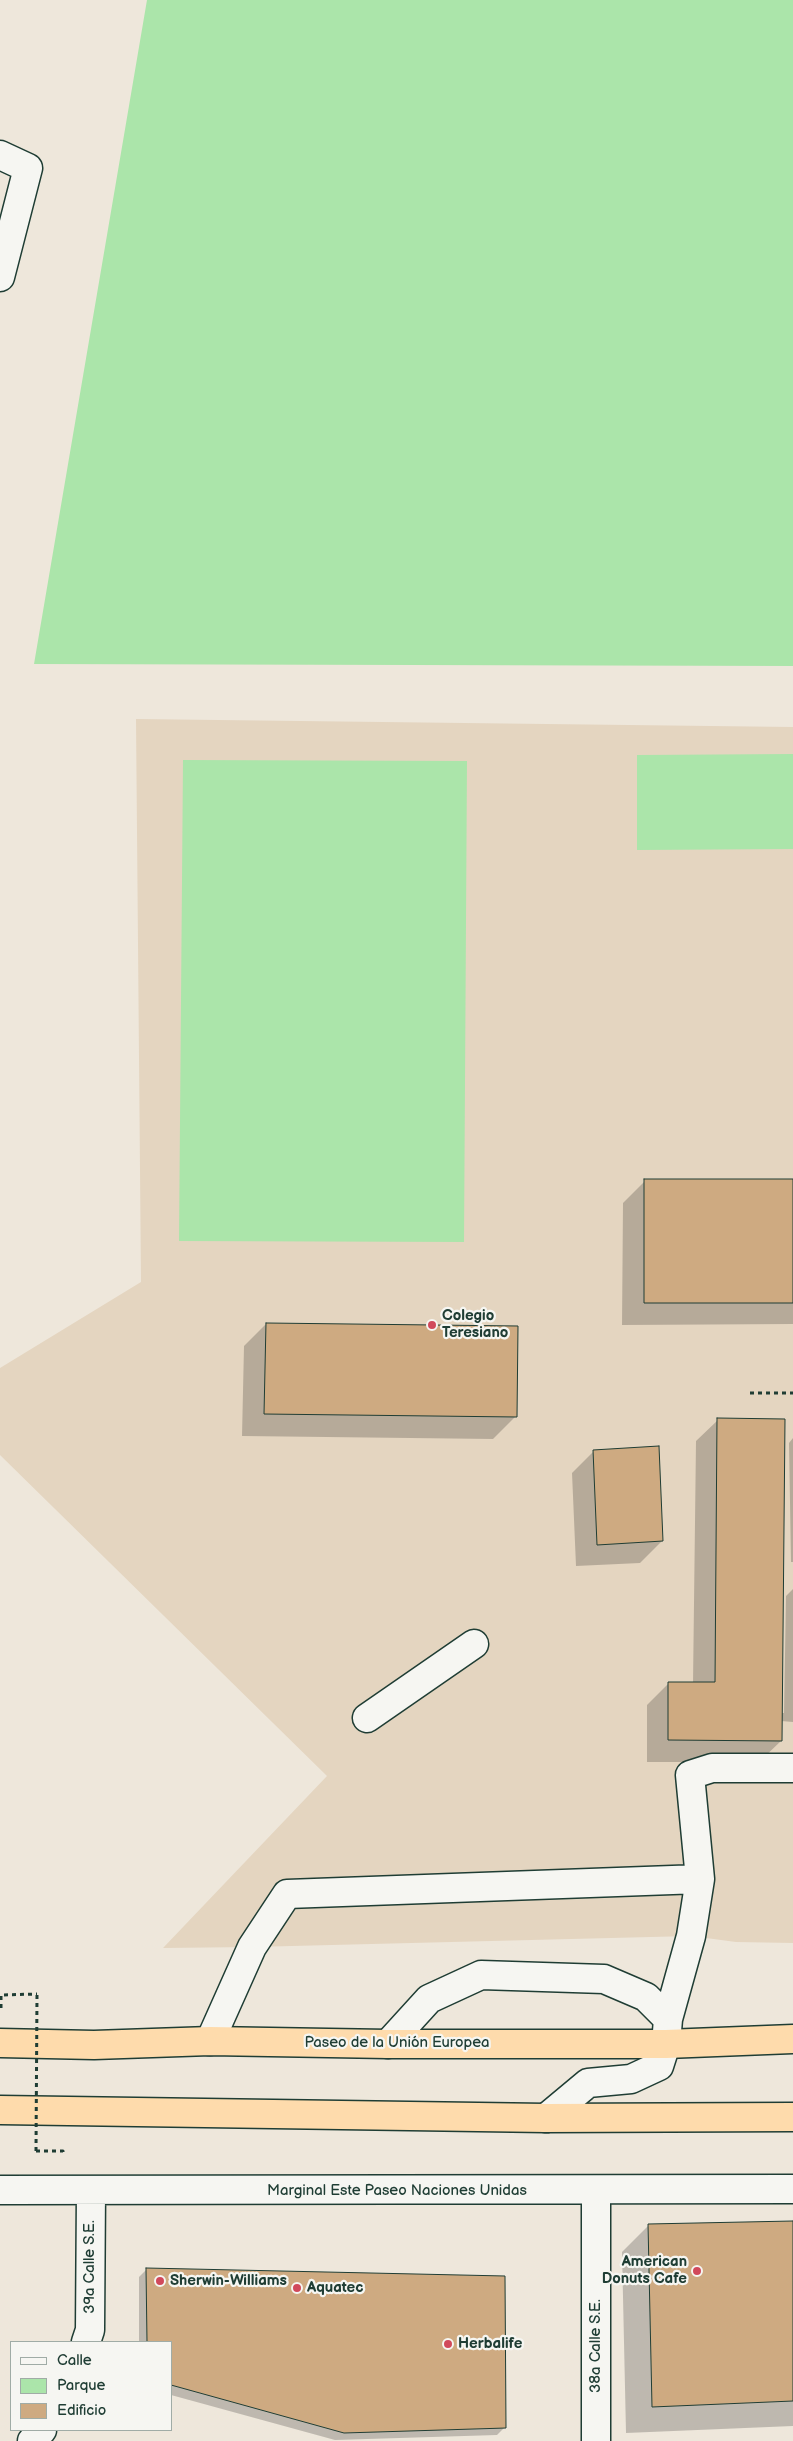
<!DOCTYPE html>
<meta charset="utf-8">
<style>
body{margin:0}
#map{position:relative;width:793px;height:2441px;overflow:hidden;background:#eee7db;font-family:"Balsamiq Sans",sans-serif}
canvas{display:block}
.legend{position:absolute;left:10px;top:2341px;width:162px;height:90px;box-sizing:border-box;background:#f6f6f2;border:1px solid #a0aca6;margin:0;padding:6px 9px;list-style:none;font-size:15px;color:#1f3d34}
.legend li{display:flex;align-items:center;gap:10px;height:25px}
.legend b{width:25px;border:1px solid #a0aca6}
</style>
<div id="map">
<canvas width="793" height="2441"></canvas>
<ul class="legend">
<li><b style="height:6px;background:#f6f6f2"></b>Calle</li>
<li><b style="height:14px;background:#abe5aa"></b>Parque</li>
<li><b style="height:14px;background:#ceaa81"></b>Edificio</li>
</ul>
</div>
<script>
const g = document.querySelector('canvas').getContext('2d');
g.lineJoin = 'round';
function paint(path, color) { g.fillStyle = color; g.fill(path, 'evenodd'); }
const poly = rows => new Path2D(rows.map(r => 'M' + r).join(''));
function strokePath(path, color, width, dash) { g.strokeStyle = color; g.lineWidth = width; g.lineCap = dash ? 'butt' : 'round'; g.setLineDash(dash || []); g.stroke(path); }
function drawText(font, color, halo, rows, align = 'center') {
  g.font = font + ' "Balsamiq Sans",sans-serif'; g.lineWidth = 4.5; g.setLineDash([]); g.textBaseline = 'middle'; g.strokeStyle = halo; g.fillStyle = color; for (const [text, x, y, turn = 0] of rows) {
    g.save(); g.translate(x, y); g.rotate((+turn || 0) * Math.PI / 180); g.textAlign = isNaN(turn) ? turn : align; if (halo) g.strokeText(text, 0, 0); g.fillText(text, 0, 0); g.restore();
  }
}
paint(poly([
 [136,719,793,727,793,1943,736,1942,691,1936,252,1947,163,1948,327,1776,0,1455,0,1368,141,1282]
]), '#e4d5c0');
paint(poly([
 [147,0,793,0,793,666,34,664],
 [793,754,793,849,637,850,637,755],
 [183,760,467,761,464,1242,179,1241]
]), '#abe5aa');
paint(poly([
 [645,1181,793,1181,793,1324,622,1325,623,1203],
 [266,1324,515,1417,493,1439,242,1436,244,1346],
 [718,1420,781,1713,784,1713,786,1596,793,1589,793,1722,781,1721,781,1741,759,1762,647,1762,647,1705,669,1683,693,1683,696,1441],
 [793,1438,793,1562,791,1562,789,1443],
 [594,1451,662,1541,640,1563,576,1566,572,1473],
 [793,2222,793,2426,626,2433,622,2252,648,2226],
 [147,2269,505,2427,497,2435,335,2440,171,2395,171,2342,139,2342,139,2277]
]), '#0003');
const building = poly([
 [644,1179,793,1179,793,1303,644,1303,644,1179],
 [266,1323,518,1326,517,1417,264,1414,266,1323],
 [717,1418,785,1419,782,1741,668,1740,668,1682,715,1682,717,1418],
 [659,1446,663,1541,597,1545,593,1450,659,1446],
 [793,2221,793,2401,652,2407,648,2224,793,2221],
 [146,2268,505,2276,506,2428,344,2433,171,2385,171,2342,147,2342,146,2268]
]);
paint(building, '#ceaa81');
strokePath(building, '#1f3d34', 1);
const minor = poly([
 [0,155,28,168,0,277],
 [367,1718,474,1644],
 [668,2019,691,1936,700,1879,690,1775,712,1768,793,1768],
 [210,2041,252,1947,287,1894,700,1879],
 [388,2044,429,1999,481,1975,604,1979,646,1997,668,2019,666,2044,659,2066,631,2079,588,2083,546,2118],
 [0,2190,793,2189],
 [86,2342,90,2330,91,2191],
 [32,2441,42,2430],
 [596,2441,596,2191]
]);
const highway = poly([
 [0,2043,94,2045,210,2041,388,2044,666,2044,793,2039],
 [0,2110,546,2118,793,2117]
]);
strokePath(minor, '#1f3d34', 31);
strokePath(highway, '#1f3d34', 31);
strokePath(poly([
 [750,1393,793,1393],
 [1,2008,1,1995,37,1994],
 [36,2151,63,2151,63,2155]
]), '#1f3d34', 3, [4, 4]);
strokePath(minor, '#f6f6f2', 28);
strokePath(highway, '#fedbac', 28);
strokePath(poly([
 [36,2151,37,1994]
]), '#1f3d34', 3, [4, 4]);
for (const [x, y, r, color] of [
 [432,1325,5,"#d1495b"],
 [697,2271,5,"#d1495b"],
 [160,2281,5,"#d1495b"],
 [297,2288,5,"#d1495b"],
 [448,2344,5,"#d1495b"]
]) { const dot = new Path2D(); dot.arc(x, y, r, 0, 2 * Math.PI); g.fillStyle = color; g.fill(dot); strokePath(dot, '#f6f6f2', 2); }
drawText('bold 15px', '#1f3d34', '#f6f6f2', [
 ["Colegio",442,1316],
 ["Teresiano",442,1333],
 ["American",687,2262,"right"],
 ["Donuts Cafe",687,2279,"right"],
 ["Sherwin-Williams",170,2281],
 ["Aquatec",307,2288],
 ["Herbalife",458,2344]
], 'left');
drawText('15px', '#1f3d34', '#f6f6f2', [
 ["Paseo de la Unión Europea",397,2043],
 ["Marginal Este Paseo Naciones Unidas",397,2191],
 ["39a Calle S.E.",90,2267,-90],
 ["38a Calle S.E.",596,2346,-90]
]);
</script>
